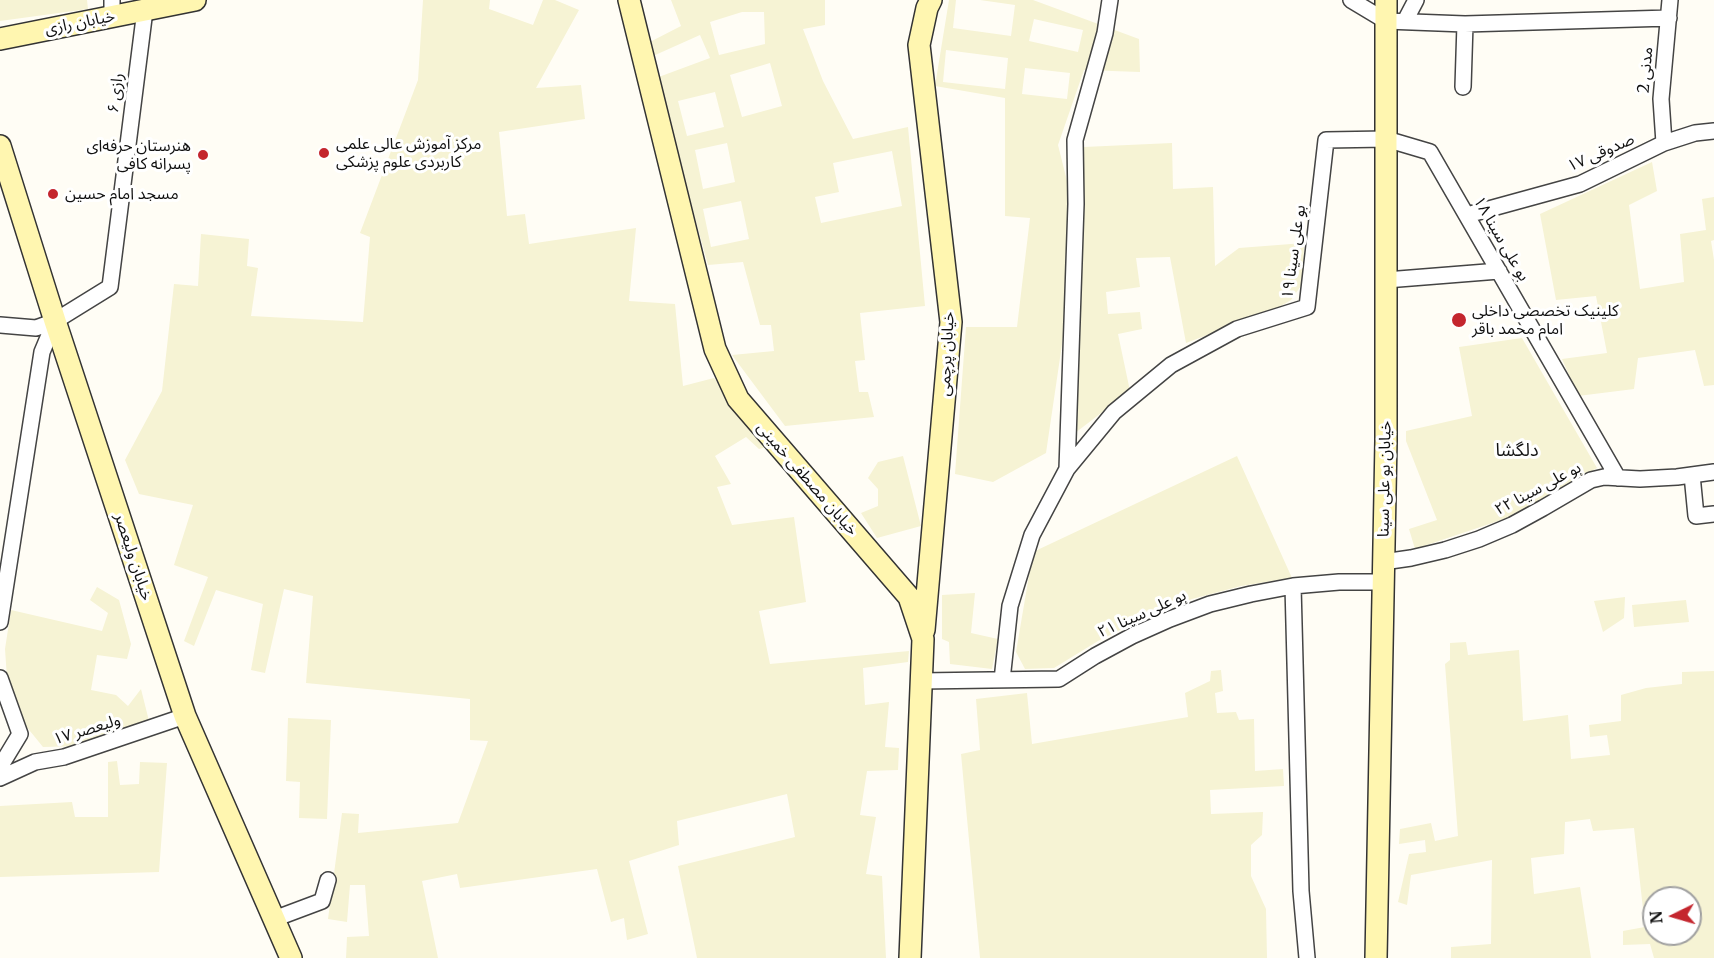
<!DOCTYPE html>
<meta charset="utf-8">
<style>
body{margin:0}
#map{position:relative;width:1714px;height:958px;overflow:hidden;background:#fffdf5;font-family:Merriweather,serif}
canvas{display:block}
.north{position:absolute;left:1642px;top:886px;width:60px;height:60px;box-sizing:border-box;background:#fff;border:2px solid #a0a0a0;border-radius:50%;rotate:265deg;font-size:16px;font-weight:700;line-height:24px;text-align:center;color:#111}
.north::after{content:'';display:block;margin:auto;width:21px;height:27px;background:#c4262e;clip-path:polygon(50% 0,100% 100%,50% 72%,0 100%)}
</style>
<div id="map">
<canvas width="1714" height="958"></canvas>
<div class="north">N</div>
</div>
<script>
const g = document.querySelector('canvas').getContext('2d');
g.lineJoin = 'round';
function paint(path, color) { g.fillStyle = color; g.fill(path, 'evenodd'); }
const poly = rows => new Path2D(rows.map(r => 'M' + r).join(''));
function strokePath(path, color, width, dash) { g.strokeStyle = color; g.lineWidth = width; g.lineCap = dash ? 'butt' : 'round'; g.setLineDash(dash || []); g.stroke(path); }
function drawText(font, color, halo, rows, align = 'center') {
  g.font = font + ' Merriweather,"Noto Sans Arabic",serif'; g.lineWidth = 6; g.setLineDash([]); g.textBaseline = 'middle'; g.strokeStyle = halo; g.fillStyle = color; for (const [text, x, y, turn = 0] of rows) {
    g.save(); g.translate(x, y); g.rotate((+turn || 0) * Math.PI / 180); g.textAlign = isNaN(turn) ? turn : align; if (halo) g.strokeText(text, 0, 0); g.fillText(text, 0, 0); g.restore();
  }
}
paint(poly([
 [0,0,87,0,88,9,0,21],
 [423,0,490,0,489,9,533,25,543,0,555,0,579,10,536,88,581,85,585,119,499,132,507,216,525,214,529,244,636,228,629,301,675,304,683,386,714,378,767,447,759,449,746,437,715,456,731,484,717,487,732,525,794,517,806,602,759,611,770,664,909,651,908,662,863,668,865,705,889,702,885,747,899,748,898,770,867,771,860,815,876,817,866,874,882,876,886,958,697,958,678,866,795,837,787,794,677,821,679,845,629,861,648,934,627,940,624,918,611,922,597,869,460,888,457,874,422,881,438,958,346,958,347,937,369,936,365,885,350,885,347,922,328,919,342,813,359,814,358,833,458,823,488,741,470,740,470,699,306,683,313,596,284,589,265,673,251,670,263,604,216,590,194,646,184,641,208,577,174,565,193,505,139,494,125,460,162,391,174,284,198,286,201,234,249,239,247,266,258,268,251,316,363,322,370,237,360,233,418,80],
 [671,0,825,0,825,25,803,29,823,81,853,139,908,127,925,306,860,313,865,360,855,361,859,392,868,392,874,417,785,426,732,355,774,351,771,325,760,325,743,262,708,265,656,78,710,58,700,35,653,56,646,44,681,26],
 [742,12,764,12,765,44,719,55,710,22],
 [770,63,782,106,742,117,730,75],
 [715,92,724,127,687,136,678,101],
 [727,143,735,182,703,189,695,150],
 [892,151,902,206,821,223,815,197,839,192,833,163],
 [741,201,749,239,711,247,703,209],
 [949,0,956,0,953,28,1011,36,1015,5,980,0,1033,0,1139,39,1140,72,1084,70,1058,145,1068,185,1065,324,1046,453,993,482,955,474,966,327,1017,327,1030,218,1005,216,1005,98,935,86],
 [1034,19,1083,30,1078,52,1029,41],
 [946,50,1008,58,1005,89,943,82],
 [1025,68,1070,73,1067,99,1022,94],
 [1172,143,1173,189,1213,187,1215,266,1239,248,1304,243,1303,283,1291,300,1276,309,1186,343,1170,257,1136,258,1140,287,1106,292,1108,314,1140,312,1142,329,1118,334,1130,391,1075,433,1084,147],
 [1652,162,1657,191,1629,205,1640,289,1684,282,1680,234,1706,230,1702,199,1714,197,1714,240,1711,241,1714,260,1714,385,1704,386,1695,350,1638,358,1634,389,1578,396,1562,359,1607,353,1596,296,1556,300,1540,214],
 [1522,338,1597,468,1513,516,1415,549,1409,529,1437,520,1406,441,1406,431,1472,416,1459,347],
 [903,456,921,526,877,538,861,513,878,506,878,489,868,478,878,462],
 [1237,456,1292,578,1241,586,1192,599,1144,618,1098,641,1054,668,1025,669,1016,652,1033,552],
 [97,587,119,600,131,644,127,659,97,655,91,690,116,695,128,706,141,689,149,721,84,746,43,747,21,720,7,678,5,649,11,610,102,631,108,613,90,600],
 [975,593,971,633,998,639,992,669,950,664,949,642,942,639,942,595],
 [1625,597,1624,618,1603,632,1594,601],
 [1686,600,1689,622,1634,627,1632,605],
 [1466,642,1468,655,1519,650,1523,721,1568,715,1571,759,1610,755,1607,735,1590,737,1589,725,1621,721,1621,695,1646,688,1682,684,1682,672,1714,671,1714,958,1654,958,1650,944,1623,945,1623,931,1645,927,1634,828,1593,831,1590,819,1565,822,1564,854,1531,858,1534,894,1580,887,1591,958,1451,958,1451,947,1491,944,1492,860,1411,875,1407,905,1398,902,1409,854,1426,852,1425,840,1399,844,1400,829,1431,823,1435,841,1458,836,1445,664,1450,660,1450,643],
 [1654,898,1690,898,1690,934,1654,934],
 [1221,670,1223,691,1215,693,1217,713,1236,712,1239,720,1254,719,1255,771,1283,769,1284,786,1210,790,1211,814,1263,812,1262,835,1251,845,1251,876,1266,909,1267,958,980,958,961,754,980,750,976,699,1027,693,1032,744,1188,717,1185,693,1210,681,1211,671],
 [288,718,331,720,327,819,299,818,300,782,286,781],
 [117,761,120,785,139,784,140,762,167,763,159,872,0,877,0,806,72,802,75,817,108,817,108,762]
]), '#f6f3d4');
const street = poly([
 [112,0,112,17],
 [1351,0,1386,21,1465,24,1669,18],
 [1405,21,1416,0],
 [1463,87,1465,24],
 [1664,143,1661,99,1670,0],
 [1467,215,1580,184,1664,143,1695,133,1714,131],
 [1386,280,1499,271],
 [0,325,36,328,55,321,110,287,145,10],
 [1067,469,1076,204,1075,140,1105,33,1110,0],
 [1692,475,1696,516,1714,514],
 [1383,562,1411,558,1445,550,1479,539,1512,525,1543,508,1591,480,1604,477,1640,479,1677,477,1714,472],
 [1293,586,1301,891,1307,958],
 [0,622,42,352,55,321],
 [0,678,20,734,0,767],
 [1002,680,1010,606,1032,535,1067,469,1114,412,1171,365,1237,329,1307,307,1326,140,1386,139,1430,152,1618,478],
 [921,681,1059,679,1095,656,1132,636,1170,619,1210,604,1251,594,1293,586,1339,582,1383,582],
 [0,778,35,762,64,757,185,716],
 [274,919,322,901,328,880]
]);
const secondary = poly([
 [629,0,715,349,738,399,909,597,923,639,910,958],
 [0,39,195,0],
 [0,146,55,321,185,716,291,958],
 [924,630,951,322,919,45,927,8,931,0],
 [1376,958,1386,441,1386,0]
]);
strokePath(street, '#444', 18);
strokePath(secondary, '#333', 24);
strokePath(street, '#fff', 15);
strokePath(secondary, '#fff6b0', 21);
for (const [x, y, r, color] of [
 [324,153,6,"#c4262e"],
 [203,155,6,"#c4262e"],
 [53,194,6,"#c4262e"],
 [1459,320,8,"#c4262e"]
]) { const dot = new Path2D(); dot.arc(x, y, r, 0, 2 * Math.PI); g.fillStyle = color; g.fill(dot); strokePath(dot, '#fff', 2); }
drawText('16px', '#111', '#fff', [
 ["خیابان رازی",80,23,-11],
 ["مدنی 2",1646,70,-85],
 ["رازی ۶",116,93,-83],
 ["صدوقی ۱۷",1601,153,-24],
 ["بو علی سینا ۱۸",1501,239,60],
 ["بو علی سینا ۱۹",1294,252,-82],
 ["خیابان پرچمی",947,354,-87],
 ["خیابان مصطفی خمینی",807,479,49],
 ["خیابان بو علی سینا",1385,479,-89],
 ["بو علی سینا ۲۲",1538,489,-28],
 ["خیابان ولیعصر",133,557,72],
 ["بو علی سینا ۲۱",1142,614,-24],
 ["ولیعصر ۱۷",87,730,-17]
]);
drawText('16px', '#111', '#fff', [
 ["مرکز آموزش عالی علمی",336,144],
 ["کاربردی علوم پزشکی",336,162],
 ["هنرستان حرفه‌ای",191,146,"right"],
 ["پسرانه کافی",191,164,"right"],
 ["مسجد امام حسین",65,194],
 ["کلینیک تخصصی داخلی",1472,311],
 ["امام محمد باقر",1472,329]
], 'left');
drawText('18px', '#111', '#fff', [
 ["دلگشا",1517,451]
]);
</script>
